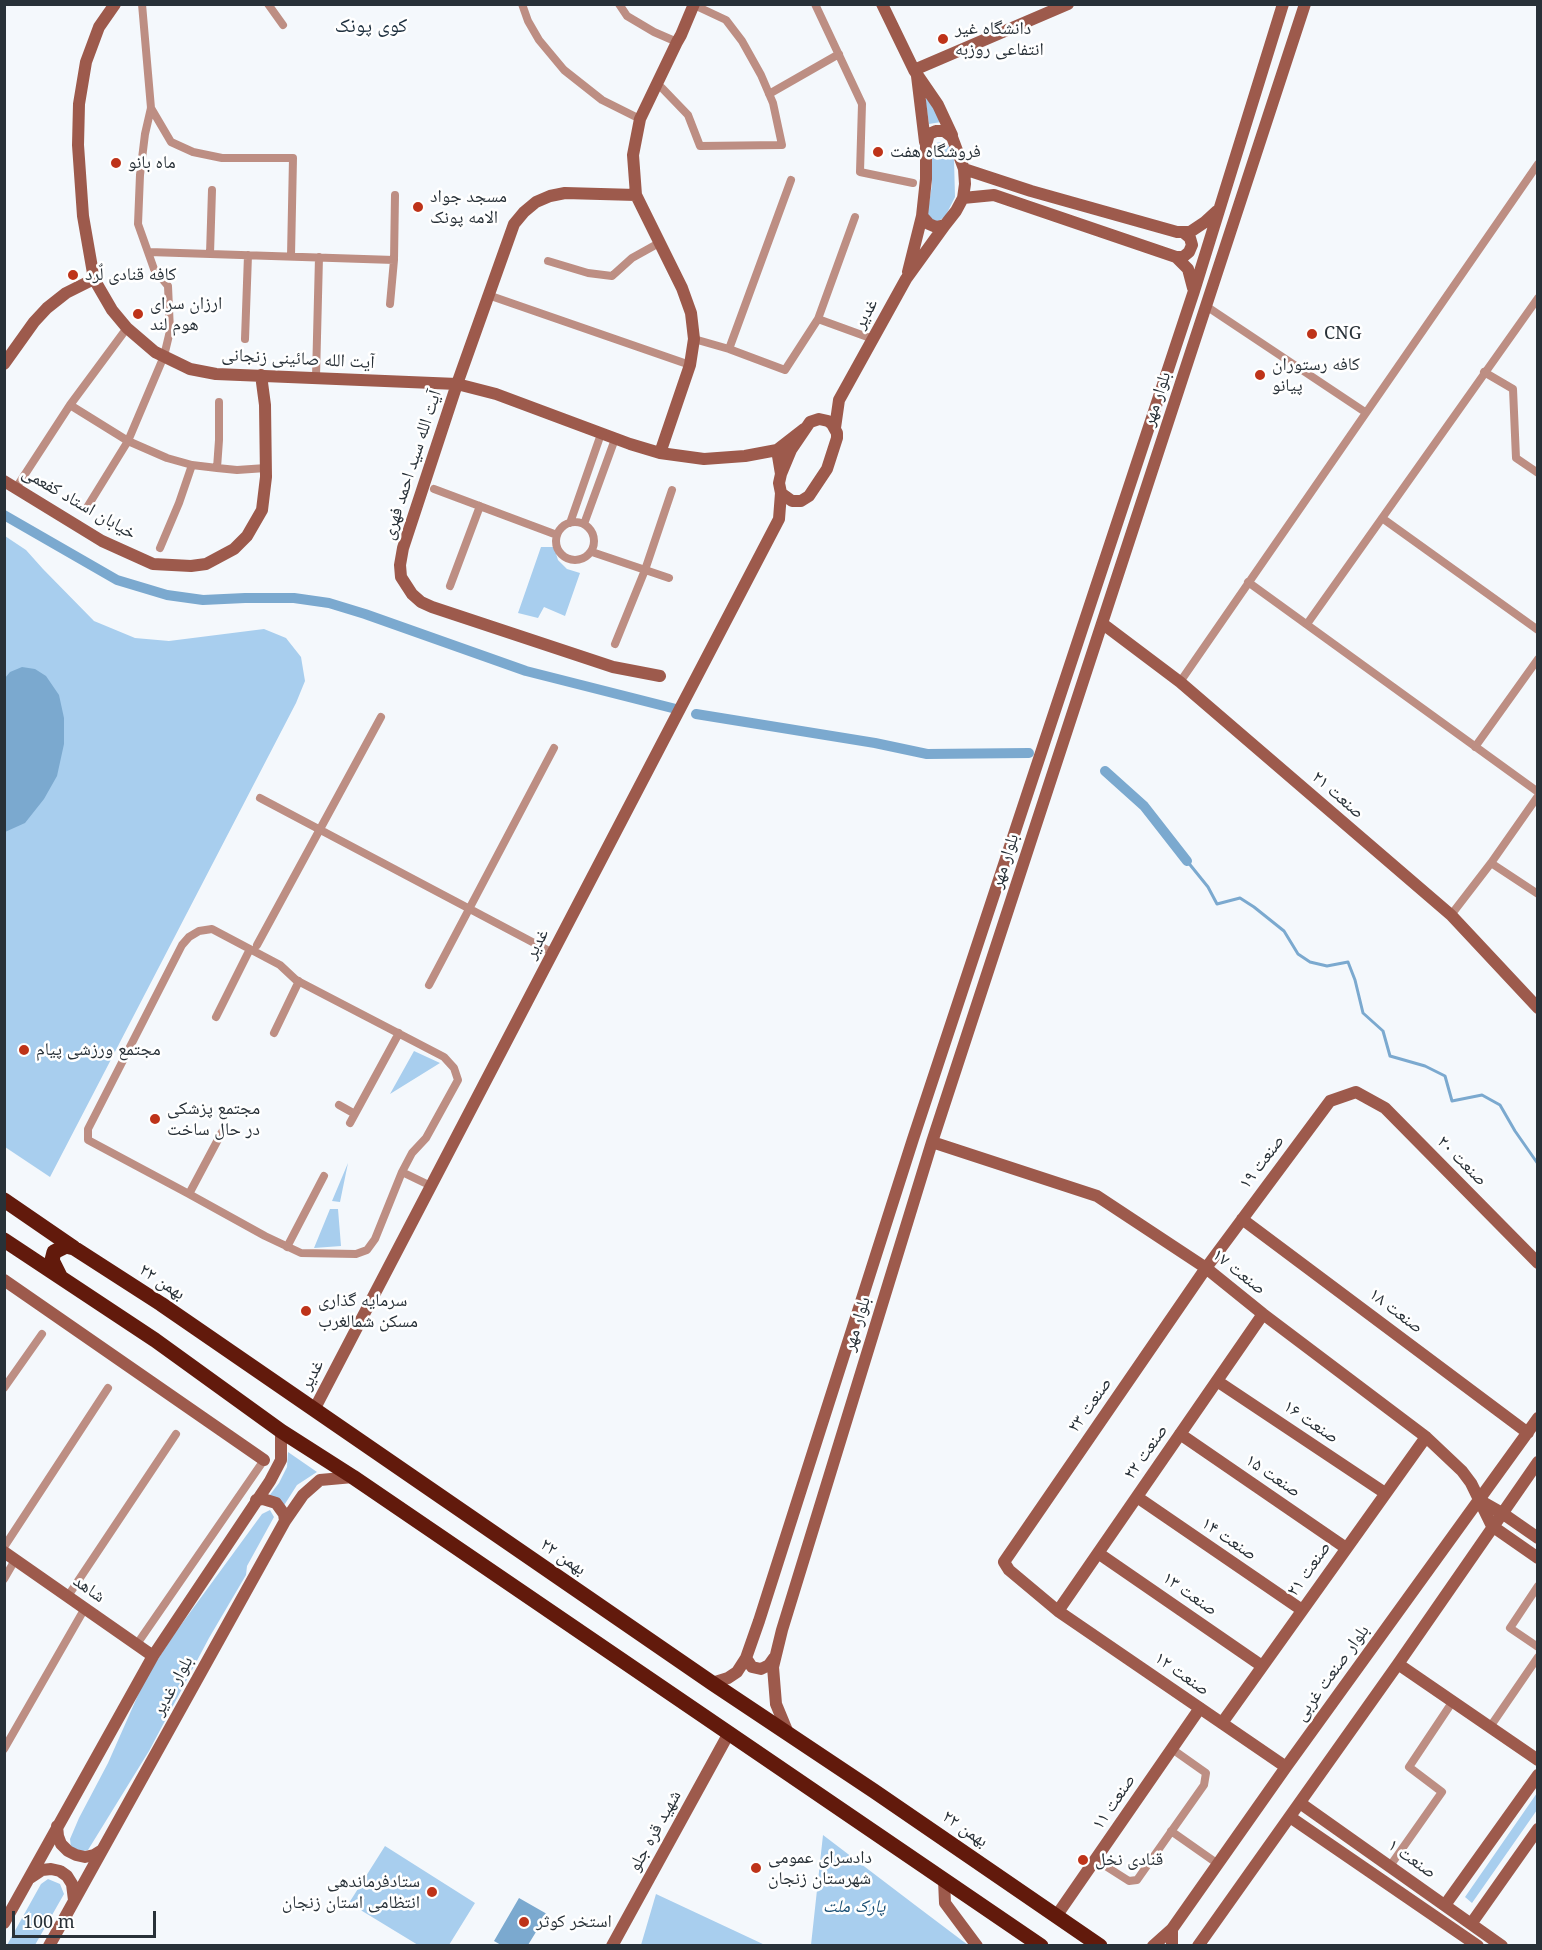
<!DOCTYPE html>
<meta charset="utf-8">
<style>
body{margin:0}
#map{position:relative;width:1542px;height:1950px;overflow:hidden;background:#f4f8fc;font-family:"Noto Serif",serif}
canvas{display:block}
.frame{position:absolute;inset:0;border:6px solid #283138;pointer-events:none}
.scale{position:absolute;left:12px;top:1911px;width:144px;height:27px;box-sizing:border-box;border:3px solid #283138;border-top:0;padding-left:8px;font-size:18px;line-height:21px;white-space:nowrap;color:#283138;-webkit-text-stroke:4px #fff;paint-order:stroke}
</style>
<div id="map">
<canvas width="1542" height="1950"></canvas>
<div class="frame"></div>
<div class="scale">100 m</div>
</div>
<script>
const g = document.querySelector('canvas').getContext('2d');
g.lineJoin = 'round';
function paint(path, color) { g.fillStyle = color; g.fill(path, 'evenodd'); }
const poly = rows => new Path2D(rows.map(r => 'M' + r).join(''));
function strokePath(path, color, width, dash) { g.strokeStyle = color; g.lineWidth = width; g.lineCap = dash ? 'butt' : 'round'; g.setLineDash(dash || []); g.stroke(path); }
function drawText(font, color, halo, rows, align = 'center') {
  g.font = font + ' "Noto Serif","Noto Naskh Arabic",serif'; g.lineWidth = 5; g.setLineDash([]); g.textBaseline = 'middle'; g.strokeStyle = halo; g.fillStyle = color; for (const [text, x, y, turn = 0] of rows) {
    g.save(); g.translate(x, y); g.rotate((+turn || 0) * Math.PI / 180); g.textAlign = isNaN(turn) ? turn : align; if (halo) g.strokeText(text, 0, 0); g.fillText(text, 0, 0); g.restore();
  }
}
paint(poly([
 [924,90,941,122,929,124],
 [942,142,950,147,954,159,955,197,945,217,935,223,927,215,932,185,931,150,935,143],
 [5,536,26,550,43,569,94,621,135,638,169,641,264,629,286,638,301,657,305,681,296,703,50,1177,5,1147],
 [541,547,554,547,558,560,567,569,580,573,565,616,544,607,538,618,518,613],
 [414,1051,440,1063,390,1094],
 [348,1163,340,1202,332,1201],
 [330,1209,338,1209,341,1246,314,1248],
 [288,1452,317,1472,297,1485,283,1507,269,1496,279,1483,287,1467],
 [270,1510,274,1517,247,1566,246,1575,209,1638,149,1751,88,1850,78,1852,71,1848,70,1839,79,1818,108,1763,146,1677,175,1633,262,1514],
 [1537,1793,1537,1810,1472,1903,1465,1897],
 [823,1835,915,1905,968,1945,811,1945],
 [385,1846,475,1903,449,1945,418,1945,349,1903],
 [48,1879,60,1884,64,1894,35,1945,7,1945,41,1884],
 [656,1894,765,1945,641,1945]
]), '#a8ceee');
paint(poly([
 [22,667,35,669,46,676,59,695,64,718,64,744,57,776,44,799,25,823,5,832,5,678,10,672],
 [519,1898,547,1914,528,1945,501,1945,494,1941]
]), '#7ba9cf');
strokePath(poly([
 [1187,861,1208,887,1217,904,1240,898,1254,907,1284,931,1298,954,1310,962,1327,966,1348,962,1355,980,1363,1013,1383,1031,1390,1056,1425,1066,1445,1076,1452,1101,1482,1095,1500,1105,1515,1131,1538,1164]
]), '#7ba9cf', 3);
strokePath(poly([
 [4,515,117,580,167,595,203,600,245,598,294,598,329,603,365,614,526,671,676,709],
 [696,714,875,743,927,754,1029,753],
 [1105,771,1144,806,1187,861]
]), '#7ba9cf', 10);
strokePath(poly([
 [268,4,283,25],
 [522,4,528,21,539,40,564,70,602,100,640,119],
 [619,4,627,16,654,32,677,42],
 [815,4,862,104,860,172,913,183],
 [662,88,688,115,700,146,782,145,773,103,761,75,742,41,726,20,694,5],
 [769,94,839,54],
 [151,108,171,142,193,152,222,158,293,158,291,256],
 [855,217,818,319,873,339],
 [149,252,394,260],
 [210,254,212,190],
 [548,261,588,273,612,276,632,258,659,243],
 [488,295,690,365],
 [390,304,394,260,395,195],
 [1206,306,1365,412],
 [245,339,248,255],
 [694,339,729,349,785,370,818,319],
 [729,349,791,180],
 [1484,372,1513,389,1516,458,1538,473],
 [316,377,319,257],
 [70,405,128,441,167,458,192,465,217,468,237,470,266,468],
 [217,468,219,440,219,402],
 [16,488,70,405,127,328],
 [434,489,557,535],
 [86,509,128,441,164,356,170,331,168,286,154,269,138,224,140,175,145,134,151,108,142,4],
 [1382,518,1538,630],
 '556 541a19 19 0 1 1 38 0a19 19 0 1 1-38 0Z',
 [570,523,601,434],
 [584,524,615,439],
 [160,548,179,503,192,465],
 [592,552,669,578],
 [1248,582,1538,792],
 [450,586,480,506],
 [1307,624,1538,298],
 [615,644,645,570,672,490],
 [1180,682,1538,164],
 [1475,747,1538,659],
 [260,798,553,953],
 [1491,863,1538,894],
 [1451,915,1491,863,1538,796],
 [257,945,381,717],
 [429,985,554,748],
 [216,1017,250,949],
 [274,1033,299,981],
 [339,1105,355,1114],
 [350,1123,399,1033],
 [402,1172,431,1186],
 [189,1194,88,1140,88,1129,182,945,189,937,199,931,212,929,280,965,296,980,444,1057,454,1068,458,1080,426,1138,412,1153,402,1172,375,1239,367,1250,356,1254,301,1253,265,1236,189,1194,222,1132],
 [287,1247,324,1176],
 [4,1388,42,1334],
 [4,1547,108,1388],
 [4,1579,15,1560],
 [1538,1586,1510,1628,1538,1647],
 [68,1596,176,1434],
 [137,1644,264,1460],
 [1490,1727,1538,1657],
 [4,1749,85,1608],
 [1171,1831,1218,1864],
 [1096,1860,1129,1881,1137,1880,1204,1785,1206,1773,1172,1749],
 [1390,1866,1442,1792,1409,1767,1453,1701]
]), '#bd8e83', 8);
strokePath(poly([
 [115,4,99,27,86,62,79,104,78,145,83,216,94,279,112,310,127,328,155,352,190,369,216,374,457,384,496,394,630,444,660,453,704,459,745,456,777,450,804,429],
 [882,4,914,70,938,105,952,135],
 [914,70,1068,4],
 [917,76,925,142],
 [936,131,944,131,952,137,964,169,965,184,963,198,956,211,945,225,936,227,929,224,922,216,926,179,926,145,929,134,936,131],
 [964,169,1031,191,1177,232,1190,232,1205,222,1217,211],
 [636,195,565,193,550,196,536,202,524,212,514,224,457,384,403,548,400,565,401,577,412,594,421,602,432,607,613,667,660,676],
 [963,198,994,195,1176,257,1188,269,1193,288],
 [1176,257,1183,257,1189,252,1192,245,1190,238,1184,233],
 [908,272,922,216],
 [4,364,34,322,47,308,66,293,94,279],
 [835,428,839,400,849,382,906,279,945,225],
 [777,450,781,474,779,483,781,493,792,501,801,501,809,496,827,469,837,438,837,433,832,424,828,421,819,419,810,422,791,450,781,474],
 [660,453,690,365,694,339,691,313,682,288,636,195,633,155,640,119,677,42,681,35,694,4],
 [4,481,102,541,153,564,191,566,206,564,234,549,247,536,262,510,266,477,265,405,261,375],
 [1103,624,1180,682,1451,915,1538,1008],
 [932,1142,1097,1196,1206,1268,1263,1314,1426,1437,1462,1471,1471,1483,1492,1526,1538,1558],
 [1242,1219,1528,1433],
 [4,1280,264,1460],
 [1217,1381,1385,1493],
 [314,1410,779,519,781,493],
 [1180,1434,1346,1548],
 [1137,1497,1302,1610],
 [256,1500,263,1499,276,1503,284,1514,285,1521],
 [1479,1500,1502,1513,1538,1538],
 [4,1552,153,1656],
 [1098,1553,1262,1666],
 [1058,1611,1263,1314],
 [746,1658,752,1667,761,1669,769,1665,774,1658],
 [1398,1664,1538,1760],
 [712,1683,728,1678,737,1672,746,1658,759,1621,913,1139,1194,291,1283,4],
 [1222,1723,1426,1437],
 [788,1733,776,1704,773,1667,782,1630,932,1142,1305,4],
 [1286,1767,1058,1611,1009,1570,1004,1562,1206,1268,1330,1101,1356,1092,1385,1108,1538,1263],
 [1300,1803,1502,1946],
 [1290,1817,1478,1946],
 [57,1826,58,1836,61,1844,68,1851,76,1855,85,1857,94,1855,102,1850],
 [30,1878,42,1870,51,1869,60,1871,67,1876,72,1884,74,1900],
 [944,1880,945,1903,977,1946],
 [1445,1905,1538,1775],
 [1057,1915,1200,1708],
 [4,1923,153,1656,270,1481,281,1460,281,1431],
 [1471,1924,1538,1829],
 [49,1946,285,1521,303,1495,320,1480,353,1477],
 [612,1946,729,1733],
 [1153,1946,1172,1929,1286,1767,1538,1418],
 [1172,1946,1172,1929],
 [1198,1946,1398,1664,1538,1462]
]), '#9d5a4c', 12);
strokePath(poly([
 [4,1200,74,1248,161,1304,712,1683,874,1791,1100,1946],
 [4,1240,155,1340,281,1431,353,1477,1041,1946],
 [60,1276,52,1260,54,1252,66,1246,74,1248]
]), '#621a0c', 15);
for (const [x, y, r, color] of [
 [943,39,6,"#be3319"],
 [878,152,6,"#be3319"],
 [116,163,6,"#be3319"],
 [418,207,6,"#be3319"],
 [73,275,6,"#be3319"],
 [138,314,6,"#be3319"],
 [1312,334,6,"#be3319"],
 [1260,375,6,"#be3319"],
 [24,1050,6,"#be3319"],
 [155,1119,6,"#be3319"],
 [306,1311,6,"#be3319"],
 [1083,1860,6,"#be3319"],
 [756,1868,6,"#be3319"],
 [432,1892,6,"#be3319"],
 [524,1922,6,"#be3319"]
]) { const dot = new Path2D(); dot.arc(x, y, r, 0, 2 * Math.PI); g.fillStyle = color; g.fill(dot); strokePath(dot, '#fff', 2); }
drawText('18px', '#283138', '#fff', [
 ["دانشگاه غیر",955,29],
 ["انتفاعی روزبه",955,50],
 ["فروشگاه هفت",890,152],
 ["ماه بانو",128,163],
 ["مسجد جواد",430,197],
 ["الامه پونک",430,218],
 ["کافه قنادی لٌرد",85,275],
 ["ارزان سرای",150,304],
 ["هوم لند",150,325],
 ["CNG",1324,334],
 ["كافه رستوران",1272,365],
 ["پيانو",1272,386],
 ["مجتمع ورزشی پیام",36,1050],
 ["مجتمع پزشکی",167,1109],
 ["در حال ساخت",167,1130],
 ["سرمایه گذاری",318,1301],
 ["مسکن شمالغرب",318,1322],
 ["دادسرای عمومی",768,1858],
 ["شهرستان زنجان",768,1879],
 ["قنادی نخل",1095,1860],
 ["ستادفرماندهی",420,1882,"right"],
 ["انتظامی استان زنجان",420,1903,"right"],
 ["استخر کوثر",536,1922]
], 'left');
drawText('18px', '#283138', '#fff', [
 ["غدیر",866,314,-61],
 ["آیت الله صائینی زنجانی",298,359,3],
 ["بلوار مهر",1157,399,-72],
 ["آیت الله سید احمد فهری",412,465,-72],
 ["خیابان استاد کفعمی",79,503,30],
 ["صنعت ۲۱",1338,795,41],
 ["بلوار مهر",1005,861,-72],
 ["غدیر",537,944,-62],
 ["صنعت ۲۰",1462,1161,45],
 ["صنعت ۱۹",1262,1162,-53],
 ["صنعت ۱۷",1239,1272,38],
 ["۲۲ بهمن",162,1282,33],
 ["صنعت ۱۸",1396,1311,37],
 ["بلوار مهر",857,1324,-73],
 ["غدیر",312,1375,-62],
 ["صنعت ۲۳",1090,1405,-55],
 ["صنعت ۱۶",1311,1422,34],
 ["صنعت ۲۲",1146,1452,-55],
 ["صنعت ۱۵",1273,1476,34],
 ["صنعت ۱۴",1229,1539,34],
 ["۲۲ بهمن",563,1557,34],
 ["صنعت ۲۱",1309,1569,-55],
 ["شاهد",89,1589,35],
 ["صنعت ۱۳",1190,1594,35],
 ["بلوار صنعت غربی",1332,1673,-54],
 ["صنعت ۱۲",1182,1674,35],
 ["بلوار غدیر",173,1686,-61],
 ["صنعت ۱۱",1114,1802,-56],
 ["۲۲ بهمن",965,1829,34],
 ["شهید قره جلو",655,1831,-61],
 ["صنعت ۱",1412,1859,35]
]);
drawText('italic 18px', '#1a4f74', '#fff', [
 ["پارک ملت",854,1907]
]);
drawText('20px', '#1d2f3e', '#fff', [
 ["کوی پونک",371,26]
]);
</script>
